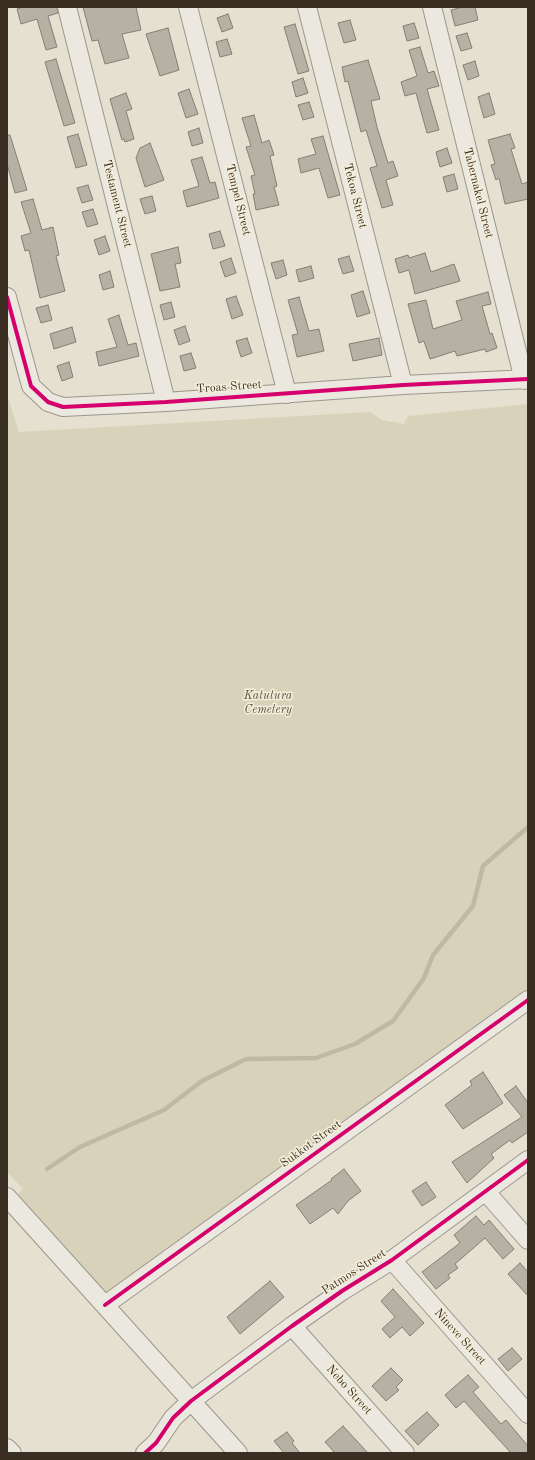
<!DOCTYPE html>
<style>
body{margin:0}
#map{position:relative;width:535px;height:1460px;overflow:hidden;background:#e5e0cf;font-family:"Old Standard TT",serif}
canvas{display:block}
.frame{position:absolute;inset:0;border:8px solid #3b2f24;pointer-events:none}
</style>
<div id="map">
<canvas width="535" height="1460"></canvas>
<div class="frame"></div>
</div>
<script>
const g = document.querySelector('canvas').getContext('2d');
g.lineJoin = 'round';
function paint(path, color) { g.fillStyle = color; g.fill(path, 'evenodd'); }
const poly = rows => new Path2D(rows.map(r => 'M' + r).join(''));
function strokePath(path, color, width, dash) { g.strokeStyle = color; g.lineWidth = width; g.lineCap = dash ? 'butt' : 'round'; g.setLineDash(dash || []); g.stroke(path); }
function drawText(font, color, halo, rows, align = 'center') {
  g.font = font + ' "Old Standard TT",serif'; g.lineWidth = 3; g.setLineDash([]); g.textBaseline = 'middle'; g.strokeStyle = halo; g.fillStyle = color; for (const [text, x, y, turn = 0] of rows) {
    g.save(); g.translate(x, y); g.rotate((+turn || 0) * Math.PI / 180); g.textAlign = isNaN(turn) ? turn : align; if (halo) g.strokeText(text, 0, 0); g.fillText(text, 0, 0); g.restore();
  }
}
paint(poly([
 [7,394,19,432,370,412,382,420,404,424,408,416,528,404,528,1000,105,1305,10,1201,23,1189,7,1172]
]), '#d9d2bb');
strokePath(poly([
 [47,1169,80,1147,164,1110,202,1081,246,1059,316,1058,355,1044,393,1021,424,978,433,955,473,906,483,866,528,827]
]), '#c1b8a2', 4.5);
const building = poly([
 [23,7,57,7,58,13,48,16,57,47,46,50,37,19,21,24,17,9,23,7],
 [83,7,136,7,141,30,122,34,129,58,105,64,98,40,92,41,83,7],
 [463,7,475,7,478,20,455,26,451,10,463,7],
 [228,14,233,28,222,32,217,18,228,14],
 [350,20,356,40,344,43,338,23,350,20],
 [414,23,419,38,407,41,403,26,414,23],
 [295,24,309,71,298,74,284,27,295,24],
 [168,28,179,70,160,76,146,34,168,28],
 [467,33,472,48,461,51,456,36,467,33],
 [227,39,232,54,220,57,216,42,227,39],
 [420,47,428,73,434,71,439,86,427,89,439,130,427,133,416,93,405,96,401,82,417,76,409,50,420,47],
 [56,59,75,123,64,126,45,62,56,59],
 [368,60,380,99,371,101,377,127,388,163,393,161,398,176,386,180,393,205,382,208,370,168,377,166,366,130,361,132,348,81,345,82,342,67,368,60],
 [475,61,479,76,468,80,463,65,475,61],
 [303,78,308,93,296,97,292,82,303,78],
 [189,89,198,114,186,118,178,93,189,89],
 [126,93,132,109,126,111,134,139,125,142,124,139,122,140,110,99,126,93],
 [489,93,495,114,484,118,478,97,489,93],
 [309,102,314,117,303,120,298,105,309,102],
 [254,115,262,143,269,140,274,155,270,156,277,186,274,187,279,205,256,210,253,194,255,194,251,176,255,175,246,147,251,146,242,118,254,115],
 [199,128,203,143,192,146,188,132,199,128],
 [78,134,87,165,76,168,67,137,78,134],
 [510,134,515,148,511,149,522,184,528,182,528,199,505,204,499,178,496,180,491,165,495,164,488,140,510,134],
 [7,135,10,135,27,190,15,193,7,164,7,135],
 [323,136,340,195,328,198,319,168,301,173,298,159,316,154,311,139,323,136],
 [150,143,164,180,145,187,136,158,140,148,150,143],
 [447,148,452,163,440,167,436,152,447,148],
 [202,157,210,183,215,182,219,198,187,207,183,191,199,186,191,160,202,157],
 [454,174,458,189,447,192,443,177,454,174],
 [88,185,93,200,82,203,77,188,88,185],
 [152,196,156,211,145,214,140,199,152,196],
 [33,199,42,230,53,227,59,255,56,256,65,291,40,298,29,250,25,251,21,236,31,233,21,202,33,199],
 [93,209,98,224,87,227,82,212,93,209],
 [220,231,225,246,213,249,209,234,220,231],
 [105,236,110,251,99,255,94,240,105,236],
 [178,247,181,263,175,264,180,287,160,291,151,254,178,247],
 [425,253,431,272,454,264,460,281,415,294,409,270,399,273,395,259,408,255,409,258,425,253],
 [349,256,354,271,343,274,338,259,349,256],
 [231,258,236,273,225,277,220,262,231,258],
 [283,260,287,275,276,279,271,263,283,260],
 [311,266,314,278,299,282,296,270,311,266],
 [110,271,114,287,103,290,99,275,110,271],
 [363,291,370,313,357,317,351,295,363,291],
 [488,292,491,304,482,306,490,334,492,333,497,348,486,352,485,349,457,356,455,351,430,359,424,341,419,343,408,304,426,300,433,329,462,320,456,301,488,292],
 [236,296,243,315,232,319,226,299,236,296],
 [299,297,309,331,319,329,324,351,297,357,292,335,298,334,288,300,299,297],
 [171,302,175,317,164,320,160,305,171,302],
 [48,305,52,320,41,323,36,308,48,305],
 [119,315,128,345,136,343,139,356,99,366,96,352,117,347,108,319,119,315],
 [185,326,190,341,179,345,174,330,185,326],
 [72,327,76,342,54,349,50,334,72,327],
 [247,338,252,353,241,357,236,341,247,338],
 [379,338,382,355,353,361,349,344,379,338],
 [191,353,196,368,184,371,180,356,191,353],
 [69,362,73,377,62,381,57,366,69,362],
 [483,1072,503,1103,463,1129,445,1105,472,1085,470,1081,483,1072],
 [516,1086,528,1103,528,1132,512,1143,510,1140,491,1154,494,1158,467,1183,452,1162,522,1117,504,1095,516,1086],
 [344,1169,361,1191,348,1201,338,1214,333,1208,310,1224,296,1205,332,1180,331,1179,344,1169],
 [426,1182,436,1197,422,1206,412,1191,426,1182],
 [476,1216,484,1225,489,1220,514,1249,503,1259,485,1238,455,1264,458,1268,448,1275,450,1278,436,1289,422,1272,460,1243,454,1235,476,1216],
 [520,1263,528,1272,528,1296,508,1274,520,1263],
 [270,1281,284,1297,240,1334,227,1317,270,1281],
 [393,1289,424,1323,410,1336,402,1327,390,1338,382,1329,395,1317,381,1301,393,1289],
 [512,1348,522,1359,508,1371,498,1359,512,1348],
 [391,1368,403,1380,396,1387,399,1390,386,1401,372,1386,391,1368],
 [468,1375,479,1387,473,1392,501,1424,506,1420,528,1446,528,1453,511,1453,464,1401,456,1408,445,1395,468,1375],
 [427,1412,439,1425,418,1445,405,1431,427,1412],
 [343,1426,368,1453,335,1453,325,1442,343,1426],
 [287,1432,294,1441,292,1443,300,1453,284,1453,274,1441,287,1432]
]);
paint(building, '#b5b1a5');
strokePath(building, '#847f75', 1);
const minor = poly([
 [67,7,166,402],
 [188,7,287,394],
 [307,7,403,385],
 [432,7,524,380],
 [7,297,31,386,48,402,63,407,166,402,403,385,528,379],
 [486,1192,528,1240],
 [7,1197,238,1453],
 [392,1260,528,1414],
 [105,1305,528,1000],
 [292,1326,405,1453],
 [7,1448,12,1453],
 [145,1453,156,1443,173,1418,191,1401,292,1326,342,1291,392,1260,528,1160]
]);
strokePath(minor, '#9b978c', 20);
strokePath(minor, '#ebe8df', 18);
strokePath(poly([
 [7,297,31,386,48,402,63,407,166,402,403,385,528,379],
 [105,1305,528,1000],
 [145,1453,156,1443,173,1418,191,1401,292,1326,342,1291,392,1260,528,1160]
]), '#d6006c', 4);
drawText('12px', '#3b2f24', '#f4eeda', [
 ["Tabernakel Street",478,193,76],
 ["Tekoa Street",355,196,76],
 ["Tempel Street",238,200,76],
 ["Testament Street",117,204,76],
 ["Troas Street",229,387,-4],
 ["Sukkot Street",311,1144,-36],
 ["Patmos Street",354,1272,-33],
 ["Nineve Street",460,1337,48],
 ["Nebo Street",349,1390,48]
]);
drawText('italic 12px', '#594d3f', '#f4eeda', [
 ["Katutura",268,696],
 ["Cemetery",268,710]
]);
</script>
